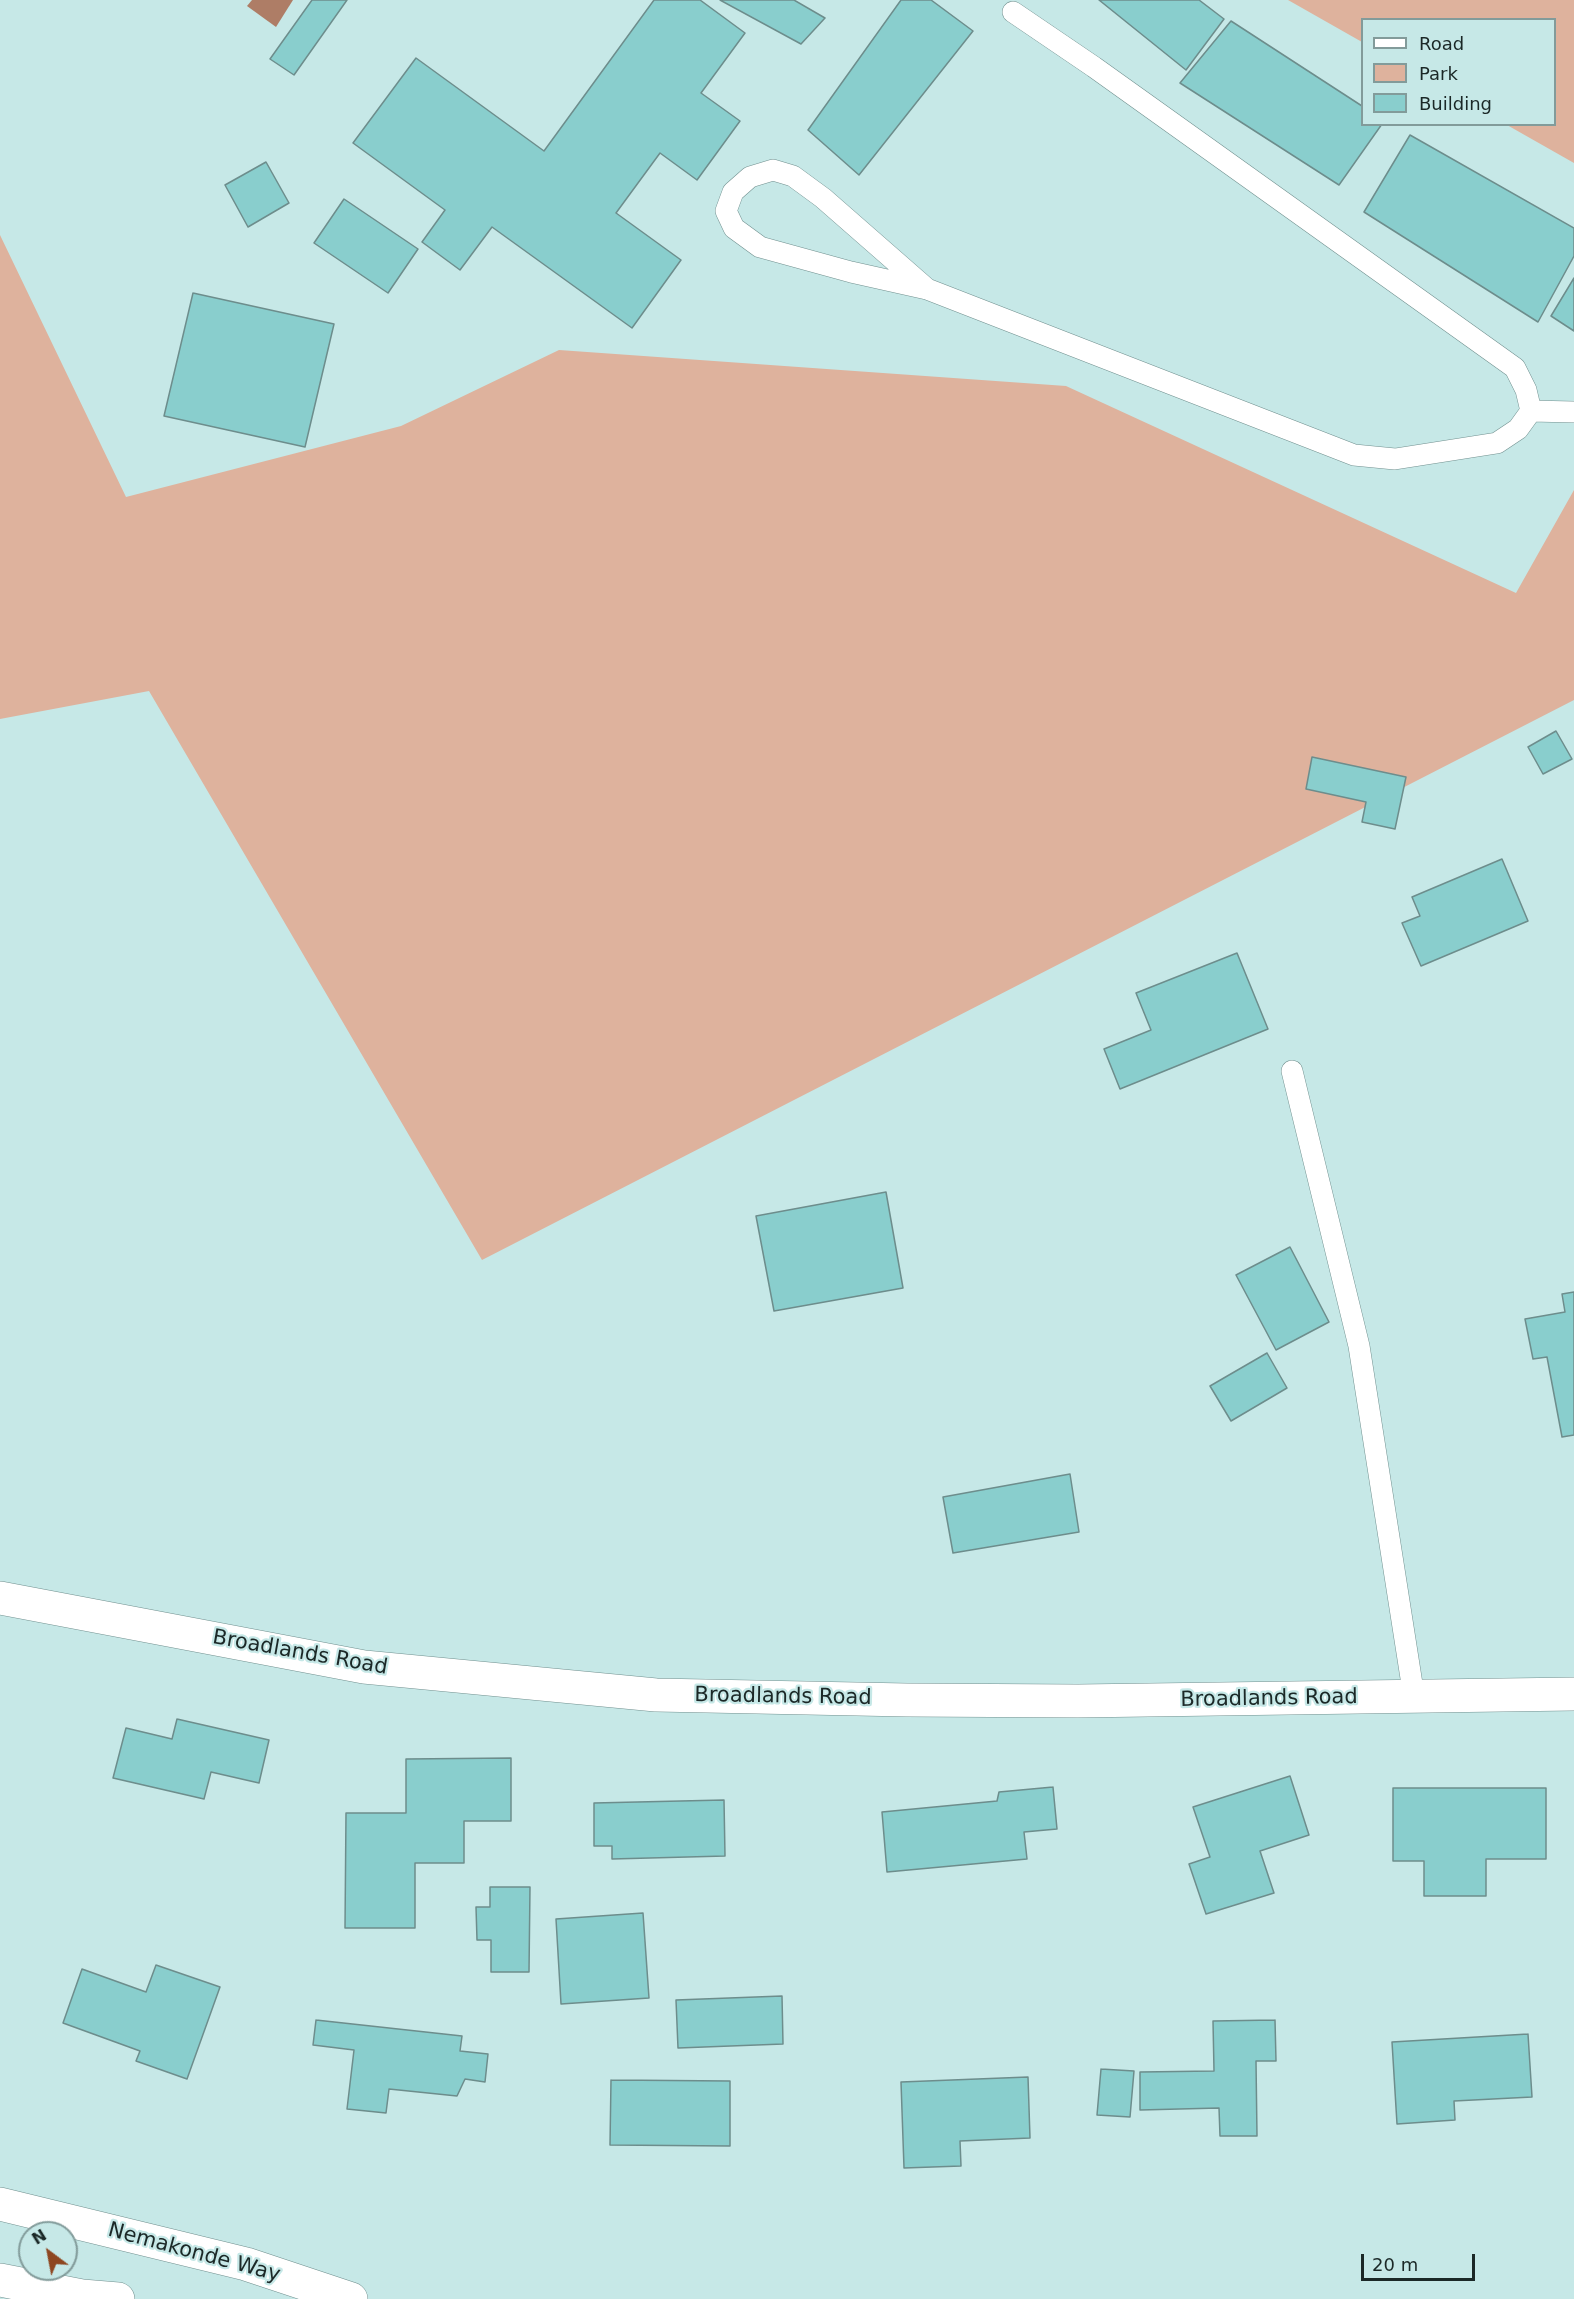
<!DOCTYPE html>
<style>
body{margin:0}
#map{position:relative;width:1574px;height:2299px;overflow:hidden;background:#c6e8e7;font-family:"DejaVu Sans",sans-serif}
canvas{display:block}
.legend{position:absolute;left:1361px;top:18px;width:195px;height:108px;box-sizing:border-box;background:#c6e8e7;border:2px solid #829b9a;margin:0;padding:8px 10px;list-style:none;font-size:18px;color:#1b2827}
.legend li{display:flex;align-items:center;gap:12px;height:30px}
.legend b{width:30px;border:2px solid #829b9a}
.north{position:absolute;left:18px;top:2221px;width:60px;height:60px;box-sizing:border-box;background:#c6e8e7;border:2px solid #829b9a;border-radius:50%;rotate:328deg;font-size:16px;font-weight:700;line-height:24px;text-align:center;color:#1b2827}
.north::after{content:'';display:block;margin:auto;width:21px;height:27px;background:#8e4721;clip-path:polygon(50% 0,100% 100%,50% 72%,0 100%)}
.scale{position:absolute;left:1361px;top:2254px;width:114px;height:27px;box-sizing:border-box;border:3px solid #1b2827;border-top:0;padding-left:8px;font-size:18px;line-height:21px;white-space:nowrap;color:#1b2827;-webkit-text-stroke:4px #c6e8e7;paint-order:stroke}
</style>
<div id="map">
<canvas width="1574" height="2299"></canvas>
<ul class="legend">
<li><b style="height:8px;background:#fff"></b>Road</li>
<li><b style="height:16px;background:#deb29d"></b>Park</li>
<li><b style="height:16px;background:#89cecd"></b>Building</li>
</ul>
<div class="north">N</div>
<div class="scale">20 m</div>
</div>
<script>
const g = document.querySelector('canvas').getContext('2d');
g.lineJoin = 'round';
function paint(path, color) { g.fillStyle = color; g.fill(path, 'evenodd'); }
const poly = rows => new Path2D(rows.map(r => 'M' + r).join(''));
function strokePath(path, color, width, dash) { g.strokeStyle = color; g.lineWidth = width; g.lineCap = dash ? 'butt' : 'round'; g.setLineDash(dash || []); g.stroke(path); }
function drawText(font, color, halo, rows, align = 'center') {
  g.font = font + ' "DejaVu Sans",sans-serif'; g.lineWidth = 4.5; g.setLineDash([]); g.textBaseline = 'middle'; g.strokeStyle = halo; g.fillStyle = color; for (const [text, x, y, turn = 0] of rows) {
    g.save(); g.translate(x, y); g.rotate((+turn || 0) * Math.PI / 180); g.textAlign = isNaN(turn) ? turn : align; if (halo) g.strokeText(text, 0, 0); g.fillText(text, 0, 0); g.restore();
  }
}
paint(poly([
 [1288,0,1574,0,1574,163,1507,125,1554,124,1554,20,1362,20,1362,42],
 [0,235,126,497,401,426,559,350,1066,386,1516,593,1574,490,1574,700,482,1260,149,691,0,719]
]), '#deb29d');
paint(poly([
 [252,0,293,0,276,27,247,6]
]), '#ae7d66');
const building = poly([
 [312,0,347,0,294,75,270,59,312,0],
 [654,0,700,0,745,33,701,93,740,121,697,180,660,153,616,213,681,260,632,328,492,227,460,270,422,242,445,210,353,143,416,58,544,151,654,0],
 [720,0,794,0,825,18,801,44,720,0],
 [901,0,931,0,973,31,859,175,808,130,901,0],
 [1099,0,1199,0,1224,19,1186,70,1099,0],
 [1231,21,1362,106,1362,124,1382,124,1339,185,1180,83,1231,21],
 [1410,135,1574,228,1574,256,1538,322,1364,212,1410,135],
 [266,162,289,203,248,227,225,185,266,162],
 [344,199,418,249,388,293,314,243,344,199],
 [1574,278,1574,331,1551,316,1574,278],
 [193,293,334,324,305,447,164,416,193,293],
 [1556,731,1572,759,1543,774,1528,747,1556,731],
 [1312,757,1406,777,1395,829,1362,822,1366,802,1306,789,1312,757],
 [1502,859,1528,921,1421,966,1402,923,1420,916,1412,897,1502,859],
 [1237,953,1268,1029,1120,1089,1104,1049,1151,1030,1136,993,1237,953],
 [886,1192,903,1288,774,1311,756,1216,886,1192],
 [1290,1247,1329,1322,1276,1350,1236,1275,1290,1247],
 [1574,1292,1574,1435,1562,1437,1547,1357,1533,1359,1525,1319,1565,1312,1562,1294,1574,1292],
 [1267,1353,1287,1388,1231,1421,1210,1386,1267,1353],
 [1070,1474,1079,1532,953,1553,943,1497,1070,1474],
 [177,1719,269,1740,259,1783,211,1772,204,1799,113,1778,126,1728,172,1739,177,1719],
 [511,1758,511,1821,464,1821,464,1863,415,1863,415,1928,345,1928,346,1813,406,1813,406,1759,511,1758],
 [1290,1776,1309,1835,1260,1851,1274,1893,1206,1914,1189,1864,1210,1857,1193,1807,1290,1776],
 [1053,1787,1057,1829,1024,1832,1027,1859,887,1872,882,1812,997,1801,999,1792,1053,1787],
 [1393,1788,1546,1788,1546,1859,1486,1859,1486,1896,1424,1896,1424,1861,1393,1861,1393,1788],
 [724,1800,725,1856,612,1859,612,1846,594,1846,594,1803,724,1800],
 [490,1887,530,1887,529,1972,491,1972,491,1940,477,1940,476,1907,490,1907,490,1887],
 [643,1913,649,1998,561,2004,556,1919,643,1913],
 [156,1965,220,1987,187,2079,136,2061,140,2051,63,2023,82,1969,146,1992,156,1965],
 [782,1996,783,2044,678,2048,676,2000,782,1996],
 [316,2020,462,2036,460,2051,488,2054,485,2082,465,2079,457,2096,389,2089,386,2113,347,2109,354,2050,313,2045,316,2020],
 [1275,2020,1276,2061,1256,2061,1257,2136,1220,2136,1219,2108,1140,2110,1140,2072,1214,2071,1213,2021,1275,2020],
 [1528,2034,1532,2097,1454,2101,1455,2120,1397,2124,1392,2042,1528,2034],
 [1101,2069,1134,2071,1130,2117,1097,2115,1101,2069],
 [1028,2077,1030,2138,960,2141,961,2166,904,2168,901,2082,1028,2077],
 [611,2080,730,2081,730,2146,610,2145,611,2080]
]);
paint(building, '#89cecd');
strokePath(building, '#6d8d8c', 1.5);
const service = poly([
 [1013,12,1094,67,1515,368,1526,390,1531,411],
 [927,289,823,198,793,176,773,170,750,177,733,192,726,211,734,228,760,247,851,272,927,289,1354,455,1395,459,1497,443,1518,429,1531,411],
 [1531,411,1574,412],
 [1292,1071,1359,1346,1414,1697]
]);
const minor = poly([
 [0,1598,364,1667,656,1695,907,1700,1078,1701,1574,1694]
]);
const trunk = poly([
 [0,2204,246,2264,351,2299],
 [0,2280,82,2296,118,2299]
]);
strokePath(service, '#71908f', 22);
strokePath(minor, '#71908f', 34);
strokePath(trunk, '#71908f', 34);
strokePath(service, '#fff', 21);
strokePath(minor, '#fff', 33);
strokePath(trunk, '#fff', 33);
drawText('21px', '#1b2827', '#c6e8e7', [
 ["Broadlands Road",300,1653,10],
 ["Broadlands Road",783,1697,1],
 ["Broadlands Road",1269,1699,-1],
 ["Nemakonde Way",194,2253,15]
]);
</script>
